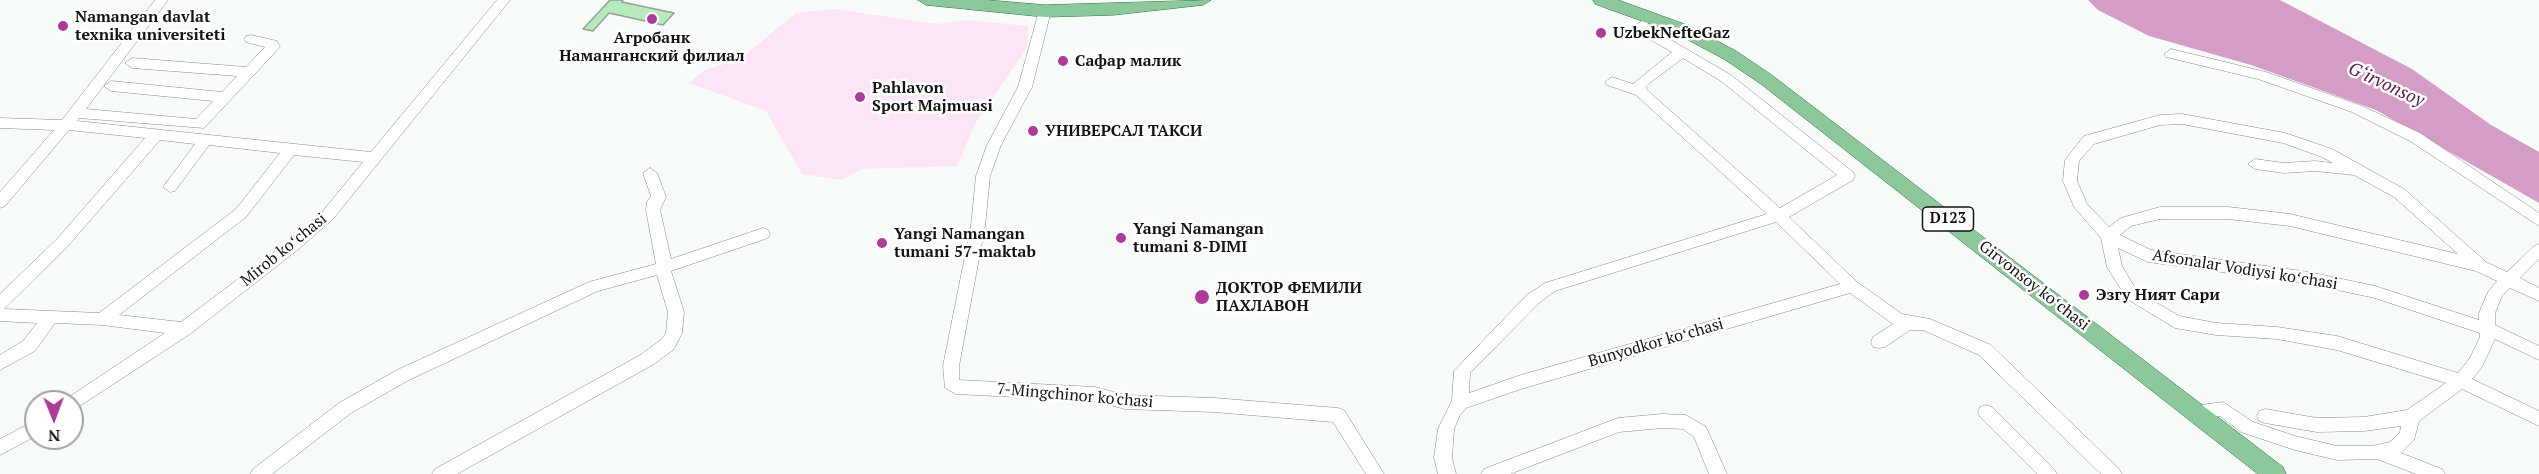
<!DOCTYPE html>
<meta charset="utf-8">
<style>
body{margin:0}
#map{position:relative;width:2539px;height:474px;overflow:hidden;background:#f8fcf8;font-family:"PT Serif",serif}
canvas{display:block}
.north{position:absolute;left:24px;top:390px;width:60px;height:60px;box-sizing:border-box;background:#fff;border:2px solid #a0a1a0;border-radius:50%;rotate:179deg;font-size:16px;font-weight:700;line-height:24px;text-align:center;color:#121312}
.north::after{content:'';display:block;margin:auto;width:21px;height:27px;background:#ad3c98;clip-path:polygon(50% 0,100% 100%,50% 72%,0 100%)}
</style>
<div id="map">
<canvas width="2539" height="474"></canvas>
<div class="north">N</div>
</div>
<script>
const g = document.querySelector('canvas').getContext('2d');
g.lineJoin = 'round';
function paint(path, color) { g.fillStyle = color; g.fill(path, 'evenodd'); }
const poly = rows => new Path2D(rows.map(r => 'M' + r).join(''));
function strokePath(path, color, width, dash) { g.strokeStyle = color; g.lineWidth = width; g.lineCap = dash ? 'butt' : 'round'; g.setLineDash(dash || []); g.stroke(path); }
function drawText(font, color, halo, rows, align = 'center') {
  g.font = font + ' "PT Serif",serif'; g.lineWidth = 5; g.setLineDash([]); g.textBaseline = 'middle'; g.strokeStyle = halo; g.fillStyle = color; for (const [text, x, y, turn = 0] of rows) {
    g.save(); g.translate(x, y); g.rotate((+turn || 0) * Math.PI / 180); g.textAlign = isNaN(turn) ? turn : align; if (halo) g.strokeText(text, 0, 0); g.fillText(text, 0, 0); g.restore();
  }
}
paint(poly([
 [835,9,937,24,968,20,1028,26,1027,48,975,124,957,166,862,169,841,180,802,174,766,111,689,83,705,70,740,59,796,13]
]), '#fce5f5');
paint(poly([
 [2088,0,2280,0,2412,69,2491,125,2539,152,2539,203,2376,110,2251,65,2149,36,2098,10]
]), '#d49dc6');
const building = poly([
 [610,0,623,0,622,2,674,13,663,25,609,13,593,31,583,29,610,0]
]);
paint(building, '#b5ebbd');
strokePath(building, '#9a9e9b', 1.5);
const minor = poly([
 [155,0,168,0,86,109,196,119,213,101,111,91,104,86,111,81,222,92,237,76,132,68,125,63,132,58,246,67,265,47,246,42,244,39,246,36,251,35,277,41,280,47,204,128,79,118,77,121,371,152,497,0,510,0,333,219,300,248,190,334,72,411,72,402,65,402,66,399,165,333,102,325,55,323,35,351,0,370,0,355,23,341,37,323,0,321,0,294,57,239,145,138,69,130,5,206,0,208,0,192,54,130,0,128,0,118,62,120,155,0],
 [160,140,195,144,163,187,170,192,175,191,209,145,280,153,236,209,99,313,4,309,67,247,160,140],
 [294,155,363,162,323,211,290,240,181,322,119,315,246,217,294,155],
 [1045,7,1051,11,1032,87,1001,145,990,176,985,226,959,366,959,380,1095,387,1125,395,1214,398,1338,408,1344,410,1384,474,1366,474,1333,422,1214,412,1125,409,1095,401,956,394,945,388,943,366,971,226,976,176,987,145,1018,87,1039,11,1045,7],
 [1642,21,1647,22,1652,29,1731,75,1853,172,1855,176,1853,180,1789,217,1857,282,1902,314,1930,319,1991,345,2119,469,2122,474,2101,474,1979,355,1923,330,1910,330,1885,347,1879,348,1873,347,1871,342,1873,337,1893,324,1850,293,1521,389,1466,408,1460,415,1454,429,1452,458,1456,474,1438,474,1434,458,1438,429,1452,401,1454,371,1527,295,1545,283,1767,214,1636,95,1607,85,1605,82,1612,77,1633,84,1672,52,1642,35,1635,25,1642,21],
 [1683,58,1721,81,1837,175,1780,208,1647,90,1646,87,1651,82,1683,58],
 [1776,222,1840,284,1521,375,1469,393,1470,373,1539,303,1555,291,1776,222],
 [2171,49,2266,72,2362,106,2420,133,2539,213,2539,226,2410,141,2352,112,2258,79,2166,57,2164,54,2171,49],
 [2182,114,2285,133,2332,149,2404,189,2486,262,2507,272,2534,246,2539,244,2539,259,2520,278,2539,288,2539,301,2510,288,2502,296,2495,313,2495,325,2539,346,2539,360,2495,339,2482,367,2472,379,2539,411,2539,426,2462,389,2419,421,2414,440,2401,453,2442,469,2445,474,2416,474,2377,459,2337,460,2295,450,2241,432,2220,416,2211,417,2199,425,2193,423,2191,418,2201,405,2223,402,2253,422,2295,436,2337,446,2372,446,2390,442,2400,432,2401,426,2364,431,2317,432,2265,423,2259,421,2257,416,2259,411,2265,409,2317,418,2364,417,2407,410,2446,383,2337,350,2277,339,2216,335,2175,328,2127,299,2107,267,2101,238,2074,207,2063,181,2065,160,2084,136,2160,115,2182,114],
 [2182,124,2283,143,2322,157,2333,163,2315,161,2284,163,2255,159,2248,164,2255,169,2284,173,2315,171,2354,175,2394,197,2458,254,2290,214,2228,207,2160,207,2121,218,2109,227,2087,204,2077,181,2079,161,2094,144,2160,125,2182,124],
 [2160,219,2228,219,2290,226,2476,271,2497,281,2488,292,2479,313,2479,320,2375,286,2309,272,2151,250,2120,235,2131,226,2160,219],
 [2118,248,2148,262,2309,284,2375,298,2480,333,2480,337,2470,358,2458,373,2337,336,2277,327,2216,323,2179,316,2137,291,2122,266,2118,248],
 [650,168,657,173,666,197,660,210,671,259,763,228,768,230,770,234,768,238,671,271,684,312,682,333,674,349,654,364,457,474,432,474,435,469,642,354,662,339,666,333,668,312,657,275,598,291,409,380,351,413,272,474,250,474,253,469,339,403,397,370,589,282,656,264,646,210,647,202,651,196,643,173,650,168],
 [1986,405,1992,407,2054,469,2057,474,2037,474,1980,417,1978,412,1980,407,1986,405],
 [1662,414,1686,415,1706,427,1727,474,1709,474,1694,437,1683,429,1662,428,1619,432,1510,474,1481,474,1484,469,1618,418,1662,414],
 [36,420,36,436,0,455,0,439,36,420]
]);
const major = poly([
 [918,0,986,0,1045,5,1211,0,1203,5,1113,15,1045,17,926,5,918,0],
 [1593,0,1618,0,1687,25,1736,51,1773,76,2283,467,2286,474,2258,474,1761,84,1724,59,1675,33,1595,4,1593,0]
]);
strokePath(minor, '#868986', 1);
strokePath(major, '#307141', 1);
paint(minor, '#fff');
paint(major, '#8cc89c');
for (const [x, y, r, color] of [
 [652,19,6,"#ad3c98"],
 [63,26,6,"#ad3c98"],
 [1601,33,6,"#ad3c98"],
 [1063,61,6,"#ad3c98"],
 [860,97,6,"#ad3c98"],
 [1033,131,6,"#ad3c98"],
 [1121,238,6,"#ad3c98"],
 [882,243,6,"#ad3c98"],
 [2084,295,6,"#ad3c98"],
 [1202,297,8,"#ad3c98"]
]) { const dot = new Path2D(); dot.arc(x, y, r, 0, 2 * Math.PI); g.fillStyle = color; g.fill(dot); strokePath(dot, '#fff', 2); }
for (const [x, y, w] of [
 [1948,219,51]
]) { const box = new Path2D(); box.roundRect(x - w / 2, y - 12, w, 24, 4.5); g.fillStyle = '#fff'; g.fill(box); strokePath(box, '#121312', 1.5); }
drawText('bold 15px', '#121312', null, [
 ["D123",1948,219]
]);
drawText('bold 16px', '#121312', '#fff', [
 ["Namangan davlat",75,17],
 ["texnika universiteti",75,35],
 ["UzbekNefteGaz",1613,33],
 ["Агробанк",652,38,"center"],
 ["Наманганский филиал",652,56,"center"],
 ["Сафар малик",1075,61],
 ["Pahlavon",872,88],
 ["Sport Majmuasi",872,106],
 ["УНИВЕРСАЛ ТАКСИ",1045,131],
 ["Yangi Namangan",1133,229],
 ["tumani 8-DIMI",1133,247],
 ["Yangi Namangan",894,234],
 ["tumani 57-maktab",894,252],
 ["ДОКТОР ФЕМИЛИ",1216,288],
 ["ПАХЛАВОН",1216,306],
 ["Эзгу Ният Сари",2096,295]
], 'left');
drawText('16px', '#121312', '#fff', [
 ["Mirob koʻchasi",284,250,-39],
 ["Afsonalar Vodiysi koʻchasi",2245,270,9],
 ["Girvonsoy koʻchasi",2034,286,38],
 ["Bunyodkor koʻchasi",1656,343,-16],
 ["7-Mingchinor ko'chasi",1075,396,5]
]);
drawText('italic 18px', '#5b1b4f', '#fff', [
 ["G‘irvonsoy",2386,85,25]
]);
</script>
